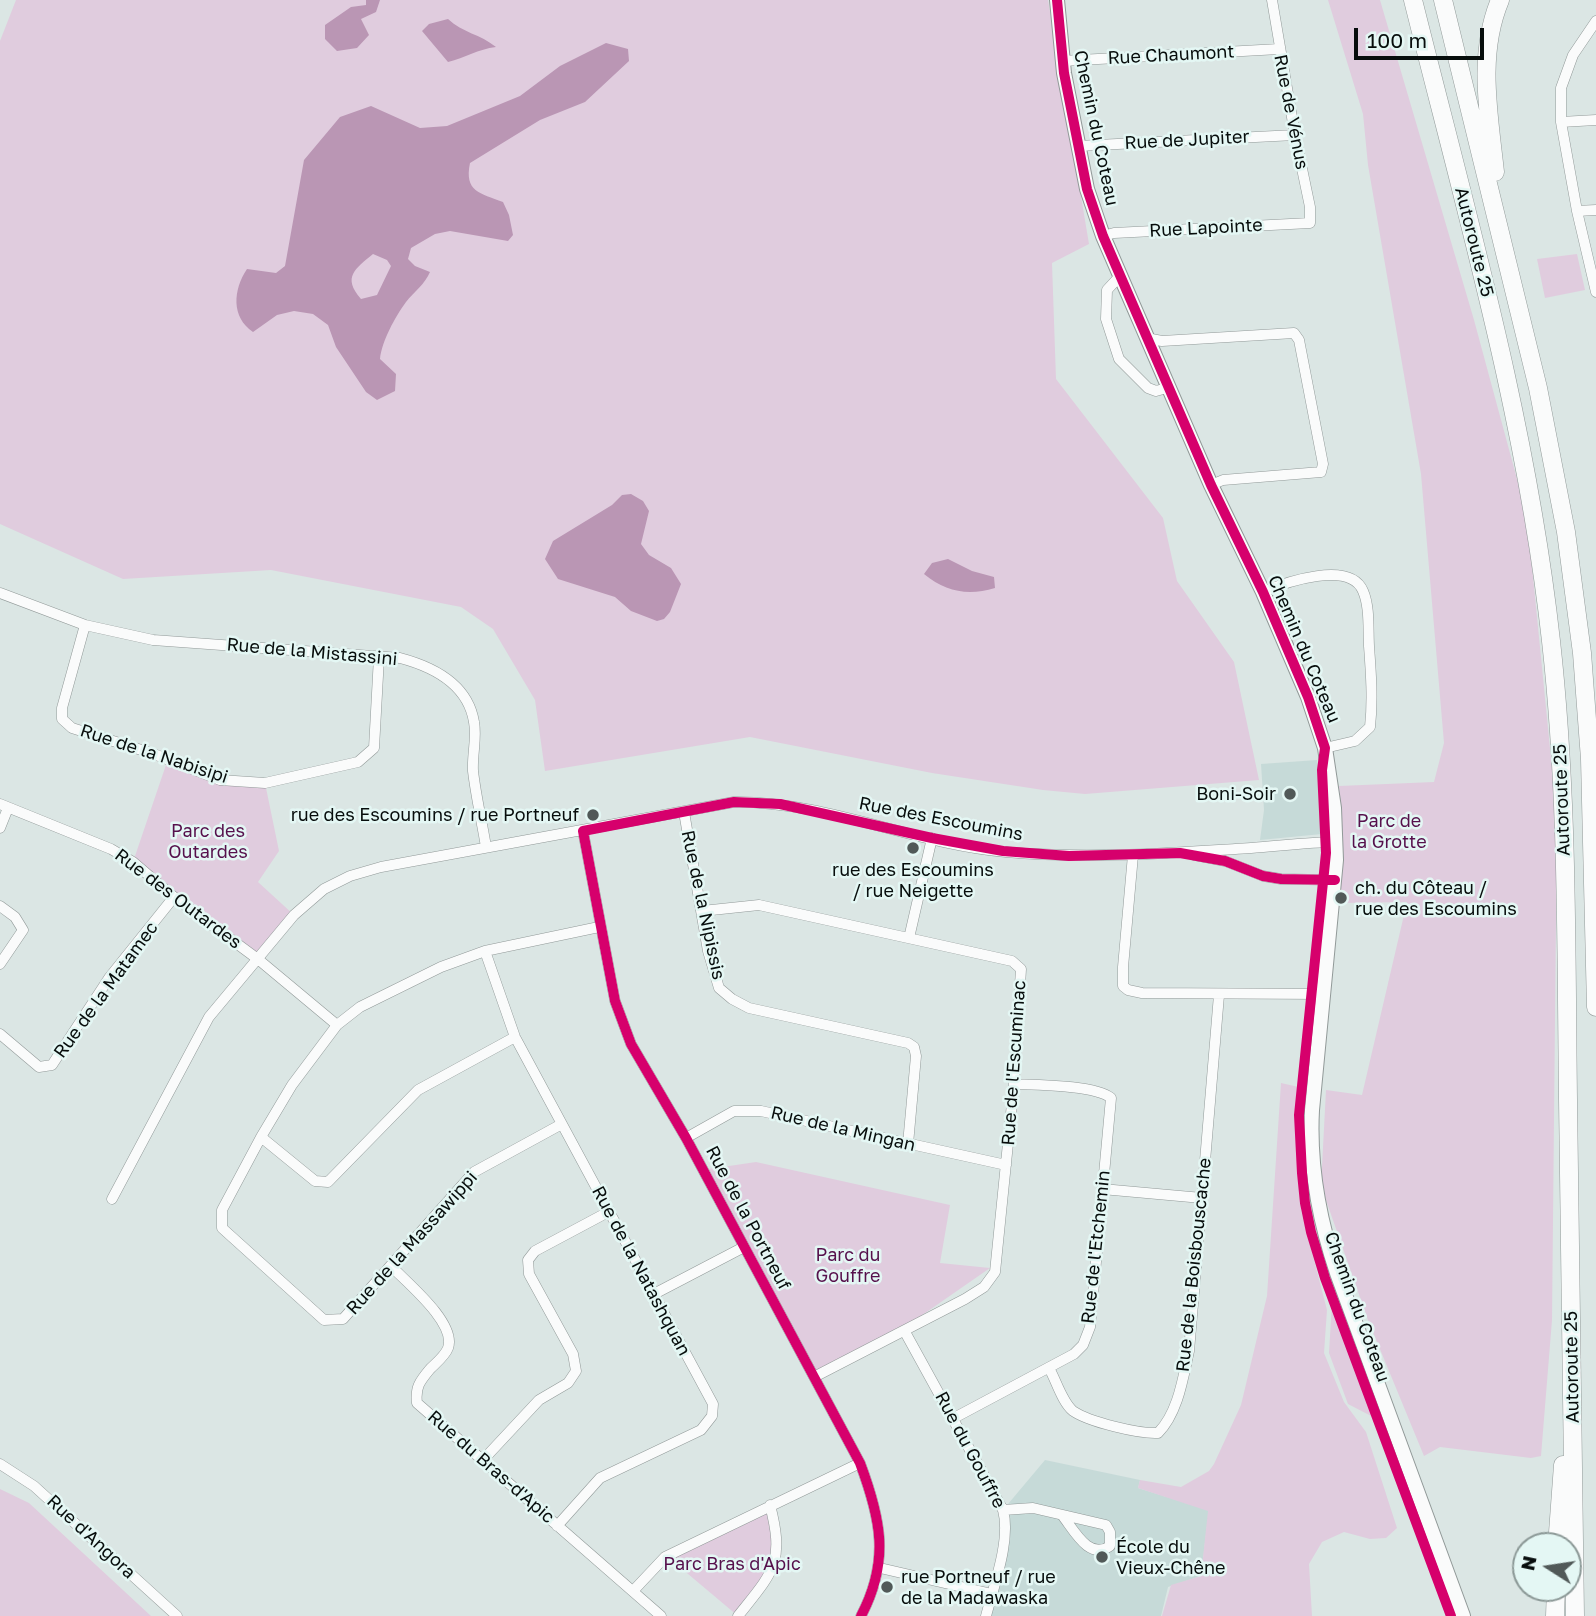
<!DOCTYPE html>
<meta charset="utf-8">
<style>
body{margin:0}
#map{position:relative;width:1596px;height:1616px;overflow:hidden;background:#dbe6e4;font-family:"Golos Text",sans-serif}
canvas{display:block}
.north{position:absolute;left:1512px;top:1532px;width:70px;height:70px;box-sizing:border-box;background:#e4f7f4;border:2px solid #8c9997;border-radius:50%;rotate:282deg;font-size:19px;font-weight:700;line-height:28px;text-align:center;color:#070d0c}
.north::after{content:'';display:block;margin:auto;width:24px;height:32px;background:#515958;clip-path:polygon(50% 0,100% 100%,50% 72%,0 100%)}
.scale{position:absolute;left:1354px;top:28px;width:130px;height:32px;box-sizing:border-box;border:4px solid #070d0c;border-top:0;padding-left:9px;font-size:21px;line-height:24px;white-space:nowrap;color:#070d0c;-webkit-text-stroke:5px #e4f7f4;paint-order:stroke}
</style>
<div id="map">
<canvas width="1596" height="1616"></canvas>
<div class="north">N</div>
<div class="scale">100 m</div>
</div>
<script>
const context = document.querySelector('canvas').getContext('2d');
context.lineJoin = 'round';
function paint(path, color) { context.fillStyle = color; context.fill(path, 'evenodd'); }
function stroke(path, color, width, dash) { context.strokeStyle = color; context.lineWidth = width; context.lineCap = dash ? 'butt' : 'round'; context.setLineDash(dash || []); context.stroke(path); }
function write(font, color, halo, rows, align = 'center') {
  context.font = font + ' "Golos Text",sans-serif'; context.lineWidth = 5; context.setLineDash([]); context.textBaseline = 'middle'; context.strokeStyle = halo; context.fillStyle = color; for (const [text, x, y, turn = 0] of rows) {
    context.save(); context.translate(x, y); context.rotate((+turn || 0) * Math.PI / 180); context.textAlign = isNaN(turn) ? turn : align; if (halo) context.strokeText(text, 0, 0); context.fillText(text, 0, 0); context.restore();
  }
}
const built = new Path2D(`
 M 1317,760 L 1322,795 L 1322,834 L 1260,840 L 1264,810 L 1261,764 Z
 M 1045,1460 L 1140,1480 L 1138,1488 L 1209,1510 L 1201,1576 L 1168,1587 L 1161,1616 L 986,1616 L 1005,1538 L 1003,1510 Z`);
const green = new Path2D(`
 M 16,0 L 1048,0 L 1089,244 L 1052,263 L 1056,379 L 1163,518 L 1177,581 L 1234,662 L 1259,780 L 1085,794 L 1043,790 L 932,773 L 750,737 L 545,771 L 535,700 L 493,629 L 461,607 L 271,570 L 123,579 L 0,524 L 0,41 Z
 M 1328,0 L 1380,0 L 1474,320 L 1527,516 L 1557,819 L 1552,1320 L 1541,1456 L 1531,1458 L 1440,1447 L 1424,1456 L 1368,1320 L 1321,1186 L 1326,1090 L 1362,1095 L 1407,902 L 1340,903 L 1343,844 L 1339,786 L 1434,782 L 1444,743 L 1421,474 L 1368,165 L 1363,114 Z
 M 1577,254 L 1585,290 L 1545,298 L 1537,259 Z
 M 168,759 L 220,780 L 265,783 L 279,851 L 258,882 L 294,915 L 259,960 L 133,862 Z
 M 1281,1083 L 1303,1088 L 1301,1210 L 1327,1310 L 1324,1353 L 1344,1402 L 1366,1432 L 1397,1528 L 1386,1538 L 1370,1539 L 1344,1532 L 1322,1542 L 1309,1564 L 1312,1616 L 1162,1616 L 1171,1585 L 1201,1576 L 1208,1511 L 1138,1488 L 1140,1480 L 1181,1487 L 1209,1471 L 1214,1464 L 1241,1405 L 1267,1296 Z
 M 756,1162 L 950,1205 L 940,1263 L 990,1268 L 905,1327 L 815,1373 L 702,1170 Z
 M 1332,1302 L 1375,1418 L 1348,1404 L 1329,1353 Z
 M 0,1489 L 29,1503 L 151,1616 L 0,1616 Z
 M 770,1505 L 773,1568 L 738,1616 L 675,1563 L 665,1557 Z`);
const water = new Path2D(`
 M 366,0 L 380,0 L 376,12 L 361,19 L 369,35 L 357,48 L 337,51 L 325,39 L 325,25 L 351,7 L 366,5 Z
 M 448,19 C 463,33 480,34 496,47 C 478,49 465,58 448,62 L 422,31 L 429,24 Z
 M 606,43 L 628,49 L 629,61 L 585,102 L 540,120 L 470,163 C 464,192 480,193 503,202 L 509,215 L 513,235 L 508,241 L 450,231 L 435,234 L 411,248 L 408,259 L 415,266 L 430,272 C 425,284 414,292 406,302 C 395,317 382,341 380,359 L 396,374 L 395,391 L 377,400 L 366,392 L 336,347 L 328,325 L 313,314 L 294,311 L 277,315 L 253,332 C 231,317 233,290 247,269 L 276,273 L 285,266 L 304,160 L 340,117 L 371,106 L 420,128 L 447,126 L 520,96 L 560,66 ZM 373,254 L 387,260 L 391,266 L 377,295 L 361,299 C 342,277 355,269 373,254 Z
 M 631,494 L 643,501 L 649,511 L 641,544 L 649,555 L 671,568 L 681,584 L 670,612 L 664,619 L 657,621 L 631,611 L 615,597 L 558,579 L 545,559 L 553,541 L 612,505 L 622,495 Z
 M 948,559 L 972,571 L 994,577 L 995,588 C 968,596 946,592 924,574 L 932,563 Z`);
const street = new Path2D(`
 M 1596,21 L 1573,55 L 1561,88 L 1561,122 L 1577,211 L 1596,292
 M 1062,61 L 1279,49
 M 1561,122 L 1596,120
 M 1078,146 L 1295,135
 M 1577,211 L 1596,210
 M 1103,236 L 1114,233 L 1310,223 L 1310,207 L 1295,135 L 1272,0
 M 1119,277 L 1107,290 L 1106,319 L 1119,359 L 1148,388 L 1156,391 L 1167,388
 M 1146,338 L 1162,341 L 1294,333 L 1299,340 L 1323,464 L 1321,472 L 1223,480 L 1211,485
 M 1263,592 C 1286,582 1350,560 1363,591 C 1370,607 1368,629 1369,646 C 1371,673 1373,700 1370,727 L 1355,741 L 1325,748
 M 0,593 L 85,625 L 153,640 L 400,658 C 434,667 468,685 474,722 C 477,738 472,755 473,771 C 476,797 482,822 486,847
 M 85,625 L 62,708 L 62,719 L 72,728 L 154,754 L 220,780 L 265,783 L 358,762 L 374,748 L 379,657
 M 0,804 L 111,849 L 133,862 L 174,897 L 259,960 L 337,1025
 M 684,812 L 708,951 L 719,988 L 732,999 L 749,1008 L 908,1043 L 914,1047 L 916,1056 L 908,1144
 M 0,828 L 8,808
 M 583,831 L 615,1001 L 631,1044 L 686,1138 L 860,1463 C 881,1519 890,1561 861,1616
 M 1133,855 L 1123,967 L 1123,986 L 1128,990 L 1142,993 L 1324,994
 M 1194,855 L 1225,861 L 1263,876 L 1281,879 L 1335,880
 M 0,906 L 15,917 L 23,930 L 0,964
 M 702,911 L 759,905 L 1012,961 L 1021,969 L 1014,1084 L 995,1272 L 984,1287 L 965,1299 L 814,1377
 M 909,938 L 932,838
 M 485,951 L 515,1037 L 713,1404 L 712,1416 L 701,1430 L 600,1478 L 557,1526
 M 0,1034 L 39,1067 L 52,1065 L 109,978 L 174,897
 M 560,1125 L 474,1172 L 343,1319 L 324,1320 L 222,1228 L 222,1210 L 261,1137 L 292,1085 L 337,1025 L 360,1007 L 441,967 L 485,951 L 599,927
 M 261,1137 L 315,1181 L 328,1182 L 418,1090 L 515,1037
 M 686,1138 L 734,1111 L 761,1111 L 1006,1165
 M 1102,1189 L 1202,1198
 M 112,1199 L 209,1017 L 294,915 L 324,889 L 350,876 L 381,867 L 734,802 C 826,801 914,844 1006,852 C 1088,859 1169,853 1251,848 C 1280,846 1308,842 1337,842
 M 391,1266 C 406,1282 457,1323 448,1348 C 445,1356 436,1363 430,1369 C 420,1381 415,1387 417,1403 L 661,1616
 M 654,1294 L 744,1247
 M 905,1332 L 1003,1510 C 1011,1540 994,1585 986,1616
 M 1049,1368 C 1056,1380 1062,1402 1073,1411 C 1089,1422 1139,1434 1158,1433 C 1178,1413 1183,1378 1189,1351 L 1219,995
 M 954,1418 L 1074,1354 L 1083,1345 L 1090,1327 L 1111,1098 C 1095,1085 1036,1085 1014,1084
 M 483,1460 L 539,1400 L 568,1383 L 576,1371 L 573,1354 L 529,1274 L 528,1260 L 535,1251 L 610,1211
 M 0,1464 L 34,1486 L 177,1616
 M 1003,1510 L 1033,1508 L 1106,1525 L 1110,1532 L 1110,1546 C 1089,1561 1074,1530 1062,1515
 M 880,1568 L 992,1594
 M 633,1591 L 665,1557 L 860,1463
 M 738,1616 C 773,1572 785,1563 770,1505`);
const secondary = new Path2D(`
 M 1057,0 L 1064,73 L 1087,189 L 1103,236 L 1211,485 L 1263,592 L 1308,697 L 1325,748 L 1334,808 L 1336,860 L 1312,1110 C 1309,1166 1319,1220 1337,1273 L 1463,1616`);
const highway = new Path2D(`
 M 1413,0 C 1466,212 1527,423 1551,641 C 1568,793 1566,947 1568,1099 C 1569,1272 1573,1444 1575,1616
 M 1443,0 L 1538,388 L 1566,532 L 1582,653 L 1590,759 L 1596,1007
 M 1495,172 C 1489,115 1477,55 1500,0
 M 1557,1546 L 1563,1465
 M 1555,1616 L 1556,1588`);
const cycleway = new Path2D(`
 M 1057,0 L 1064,73 L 1087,189 L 1103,236 L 1211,485 L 1263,592 L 1308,697 L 1325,748 L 1322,770 L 1326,853 L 1299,1115 L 1302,1173 L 1305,1203 L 1311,1232 L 1325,1278 L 1451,1616
 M 861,1616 C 890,1561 881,1519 860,1463 L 686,1138 L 631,1044 L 615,1001 L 583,831 L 734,802 L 780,804 L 932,838 L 1003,851 L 1069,856 L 1180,853 L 1225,861 L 1263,876 L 1281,879 L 1335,880`);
const markers = [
 [1290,794,7,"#515958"],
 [593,815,7,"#515958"],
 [913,848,7,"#515958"],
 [1341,898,7,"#515958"],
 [1102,1557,7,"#515958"],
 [887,1587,7,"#515958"]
];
const streetNames = [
 ["Rue Chaumont",1171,55,-3],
 ["Rue de Vénus",1291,112,79],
 ["Chemin du Coteau",1096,128,78],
 ["Rue de Jupiter",1187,140,-3],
 ["Rue Lapointe",1206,228,-3],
 ["Autoroute 25",1474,242,76],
 ["Chemin du Coteau",1304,649,67],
 ["Rue de la Mistassini",312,652,5],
 ["Rue de la Nabisipi",154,754,18],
 ["Autoroute 25",1562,800,-92],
 ["Rue des Escoumins",941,819,11],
 ["Rue des Outardes",178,899,37],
 ["Rue de la Nipissis",703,905,78],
 ["Rue de la Matamec",106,990,-54],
 ["Rue de l'Escuminac",1014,1063,-86],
 ["Rue de la Mingan",843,1129,13],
 ["Rue de la Portneuf",748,1218,62],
 ["Rue de la Massawippi",412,1243,-48],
 ["Rue de l'Etchemin",1096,1247,-84],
 ["Rue de la Boisbouscache",1194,1265,-84],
 ["Rue de la Natashquan",641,1271,62],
 ["Chemin du Coteau",1357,1307,70],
 ["Autoroute 25",1572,1367,-91],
 ["Rue du Gouffre",970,1450,62],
 ["Rue du Bras-d'Apic",491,1467,41],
 ["Rue d'Angora",91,1537,43]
];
const poiNames = [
 ["Boni-Soir",1276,794,"right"],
 ["rue des Escoumins / rue Portneuf",579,815,"right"],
 ["rue des Escoumins",913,870,"center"],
 ["/ rue Neigette",913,891,"center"],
 ["ch. du Côteau /",1355,888],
 ["rue des Escoumins",1355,909],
 ["École du",1116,1547],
 ["Vieux-Chêne",1116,1568],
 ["rue Portneuf / rue",901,1577],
 ["de la Madawaska",901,1598]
];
const parkNames = [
 ["Parc de",1389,821],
 ["la Grotte",1389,842],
 ["Parc des",208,831],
 ["Outardes",208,852],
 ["Parc du",848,1255],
 ["Gouffre",848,1276],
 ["Parc Bras d'Apic",732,1564]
];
paint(built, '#c6dad8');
paint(green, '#e0ccde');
paint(water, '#ba96b4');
stroke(street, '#919998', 11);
stroke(secondary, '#919998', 16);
stroke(highway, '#919998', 19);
stroke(street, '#fafbfb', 10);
stroke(secondary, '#fafbfb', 14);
stroke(highway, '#fafbfb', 18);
stroke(cycleway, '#d6006c', 10);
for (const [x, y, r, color] of markers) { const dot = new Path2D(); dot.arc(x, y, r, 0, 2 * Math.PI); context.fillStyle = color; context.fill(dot); stroke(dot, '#e4f7f4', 2.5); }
write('18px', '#070d0c', '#e4f7f4', streetNames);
write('18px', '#070d0c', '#e4f7f4', poiNames, 'left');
write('18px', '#56104c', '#e4f7f4', parkNames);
</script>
